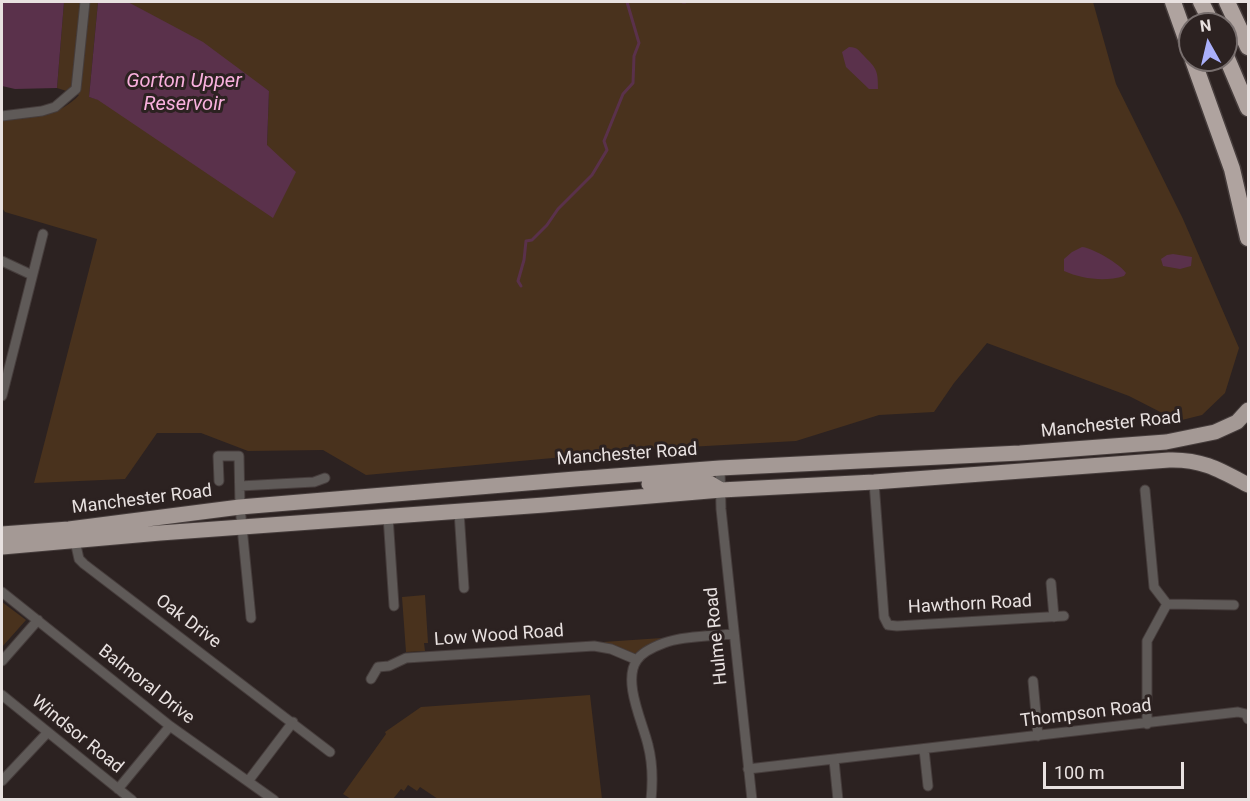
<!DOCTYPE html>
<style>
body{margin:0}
#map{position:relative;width:1250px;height:801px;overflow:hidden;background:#2c2221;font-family:Roboto,sans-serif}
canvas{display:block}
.frame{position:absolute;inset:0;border:3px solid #e8e1e0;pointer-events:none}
.north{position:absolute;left:1178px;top:12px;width:60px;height:60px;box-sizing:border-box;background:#2c2221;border:2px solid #776e6d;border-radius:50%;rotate:352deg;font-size:16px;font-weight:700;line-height:24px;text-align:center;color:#e8e1e0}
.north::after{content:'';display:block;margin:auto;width:21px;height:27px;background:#aab0fb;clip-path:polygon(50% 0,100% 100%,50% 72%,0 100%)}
.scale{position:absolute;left:1043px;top:762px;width:141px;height:27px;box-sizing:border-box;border:3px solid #e8e1e0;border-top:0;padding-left:8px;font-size:18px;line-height:21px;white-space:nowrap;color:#e8e1e0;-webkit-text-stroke:4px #2c2221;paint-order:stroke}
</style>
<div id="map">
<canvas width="1250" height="801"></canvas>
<div class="frame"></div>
<div class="north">N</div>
<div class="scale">100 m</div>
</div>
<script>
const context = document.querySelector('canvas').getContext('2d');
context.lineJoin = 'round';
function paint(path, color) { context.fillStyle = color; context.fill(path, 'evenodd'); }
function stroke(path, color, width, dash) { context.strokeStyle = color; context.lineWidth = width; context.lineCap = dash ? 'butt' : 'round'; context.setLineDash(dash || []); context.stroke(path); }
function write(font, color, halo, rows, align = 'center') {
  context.font = font + ' Roboto,sans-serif'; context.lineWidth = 6; context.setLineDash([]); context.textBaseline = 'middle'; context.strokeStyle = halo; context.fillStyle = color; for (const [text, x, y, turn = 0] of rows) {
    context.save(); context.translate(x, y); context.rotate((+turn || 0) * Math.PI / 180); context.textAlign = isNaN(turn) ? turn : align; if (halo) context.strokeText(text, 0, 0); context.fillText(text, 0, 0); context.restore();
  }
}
const green = new Path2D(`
 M 64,2 L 98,2 L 89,97 L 267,145 L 269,91 L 128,2 L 123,2 L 1093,2 L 1116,84 L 1183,219 L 1239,348 L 1225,393 L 1202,415 L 1178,421 L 1129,396 L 987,343 L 954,383 L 934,412 L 879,415 L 796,441 L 652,449 L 366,475 L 323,450 L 248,451 L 201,433 L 157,433 L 125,479 L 34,483 L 97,239 L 5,212 L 2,208 L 2,119 C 30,118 59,117 79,95 L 57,88 Z
 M 425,595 L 428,643 L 424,643 L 425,651 L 406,652 L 402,597 Z
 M 2,602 L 26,620 L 2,647 Z
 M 662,638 L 638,655 L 603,642 Z
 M 590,695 L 602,799 L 438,799 L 420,787 L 417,791 L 408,785 L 404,791 L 401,789 L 393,799 L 351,799 L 343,794 L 386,734 L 385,732 L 421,707 Z`);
const water = new Path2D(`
 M 2,2 L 64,2 L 57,88 L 15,89 L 2,86 Z
 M 98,2 L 128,2 L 203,42 L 269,91 L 267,145 L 296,172 L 273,218 L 98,100 L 89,97 Z
 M 849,47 C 858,47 859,51 865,57 C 877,69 878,71 878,89 L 869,89 L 846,67 L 842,52 Z
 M 1082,247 C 1093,248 1120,264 1126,273 L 1124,276 C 1105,282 1082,279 1064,271 L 1064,259 L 1072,252 Z
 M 1173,254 L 1192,257 L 1191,266 L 1180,269 L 1163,266 L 1161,259 L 1167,255 Z`);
const stream = new Path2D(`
 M 683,2 L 685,2
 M 521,286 L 518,281 L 524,260 L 526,241 L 532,240 L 547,225 L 558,209 L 592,175 L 607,150 L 604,141 L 623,94 L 633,83 L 634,56 L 639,43 L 627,2`);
const minor = new Path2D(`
 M 2,116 L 42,111 L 55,107 L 76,89 L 85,2
 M 2,261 L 32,275
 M 2,396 L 43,234
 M 720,468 L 721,509 L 752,800
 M 219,481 L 218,456 L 239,456 L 240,507 L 251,618
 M 874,482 L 884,617 L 888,625 L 897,626 L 1064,616
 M 240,486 L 314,482 L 325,478
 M 1145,490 L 1154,587 L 1167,604 L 1234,605
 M 459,511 L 464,588
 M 388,516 L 394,606
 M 75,541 L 79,559 L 84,564 L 330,752
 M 1051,583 L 1054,617
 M 2,592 L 170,726 L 274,800
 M 2,661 L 38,620
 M 371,679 L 378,667 L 389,666 L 406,658 L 594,646 L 611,649 L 637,660
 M 1033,681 L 1038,736
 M 2,695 L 132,800
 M 1147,724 L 1147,641 L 1167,604
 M 924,749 L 928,786
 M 834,760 L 838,800
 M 748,769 L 1238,712 L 1246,714 L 1248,719
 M 249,780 L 293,722
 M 2,781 L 48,732
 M 118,789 L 170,726
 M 651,800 C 653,780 653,764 648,745 C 643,723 622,681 637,660 C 642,652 656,646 664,643 C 682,636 714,636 733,634`);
const trunk = new Path2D(`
 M 649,484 L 706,481 L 721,490
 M 2,534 L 69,529 L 240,507 L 575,479 L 720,468 L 1020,453 L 1166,442 L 1215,432 L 1237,422 L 1248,410
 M 2,547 L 160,533 L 544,505 L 721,490 L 874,482 L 1169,460 C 1202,459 1220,470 1248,485`);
const motorway = new Path2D(`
 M 1173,2 L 1190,50
 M 1201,2 L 1212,24
 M 1227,2 L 1248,47
 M 1226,56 L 1248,108
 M 1193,60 L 1232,169 L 1248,238`);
const streetNames = [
 ["Manchester Road",1111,425,-6],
 ["Manchester Road",627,455,-4],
 ["Manchester Road",142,500,-7],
 ["Hawthorn Road",970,605,-3],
 ["Oak Drive",188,622,37],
 ["Low Wood Road",499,636,-4],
 ["Hulme Road",717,636,-96],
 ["Balmoral Drive",146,685,38],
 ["Thompson Road",1086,714,-7],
 ["Windsor Road",77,735,39]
];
const waterNames = [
 ["Gorton Upper",184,82],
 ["Reservoir",184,105]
];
paint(green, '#49321d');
paint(water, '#5a314b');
stroke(stream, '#5a314b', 3);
stroke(minor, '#463d3c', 11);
stroke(trunk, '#463d3c', 17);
stroke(motorway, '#463d3c', 19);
stroke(minor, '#5f5a58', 9);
stroke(trunk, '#a49995', 15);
stroke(motorway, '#afa39f', 16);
write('18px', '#e8e1e0', '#2c2221', streetNames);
write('italic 20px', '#f9b1de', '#2c2221', waterNames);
</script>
